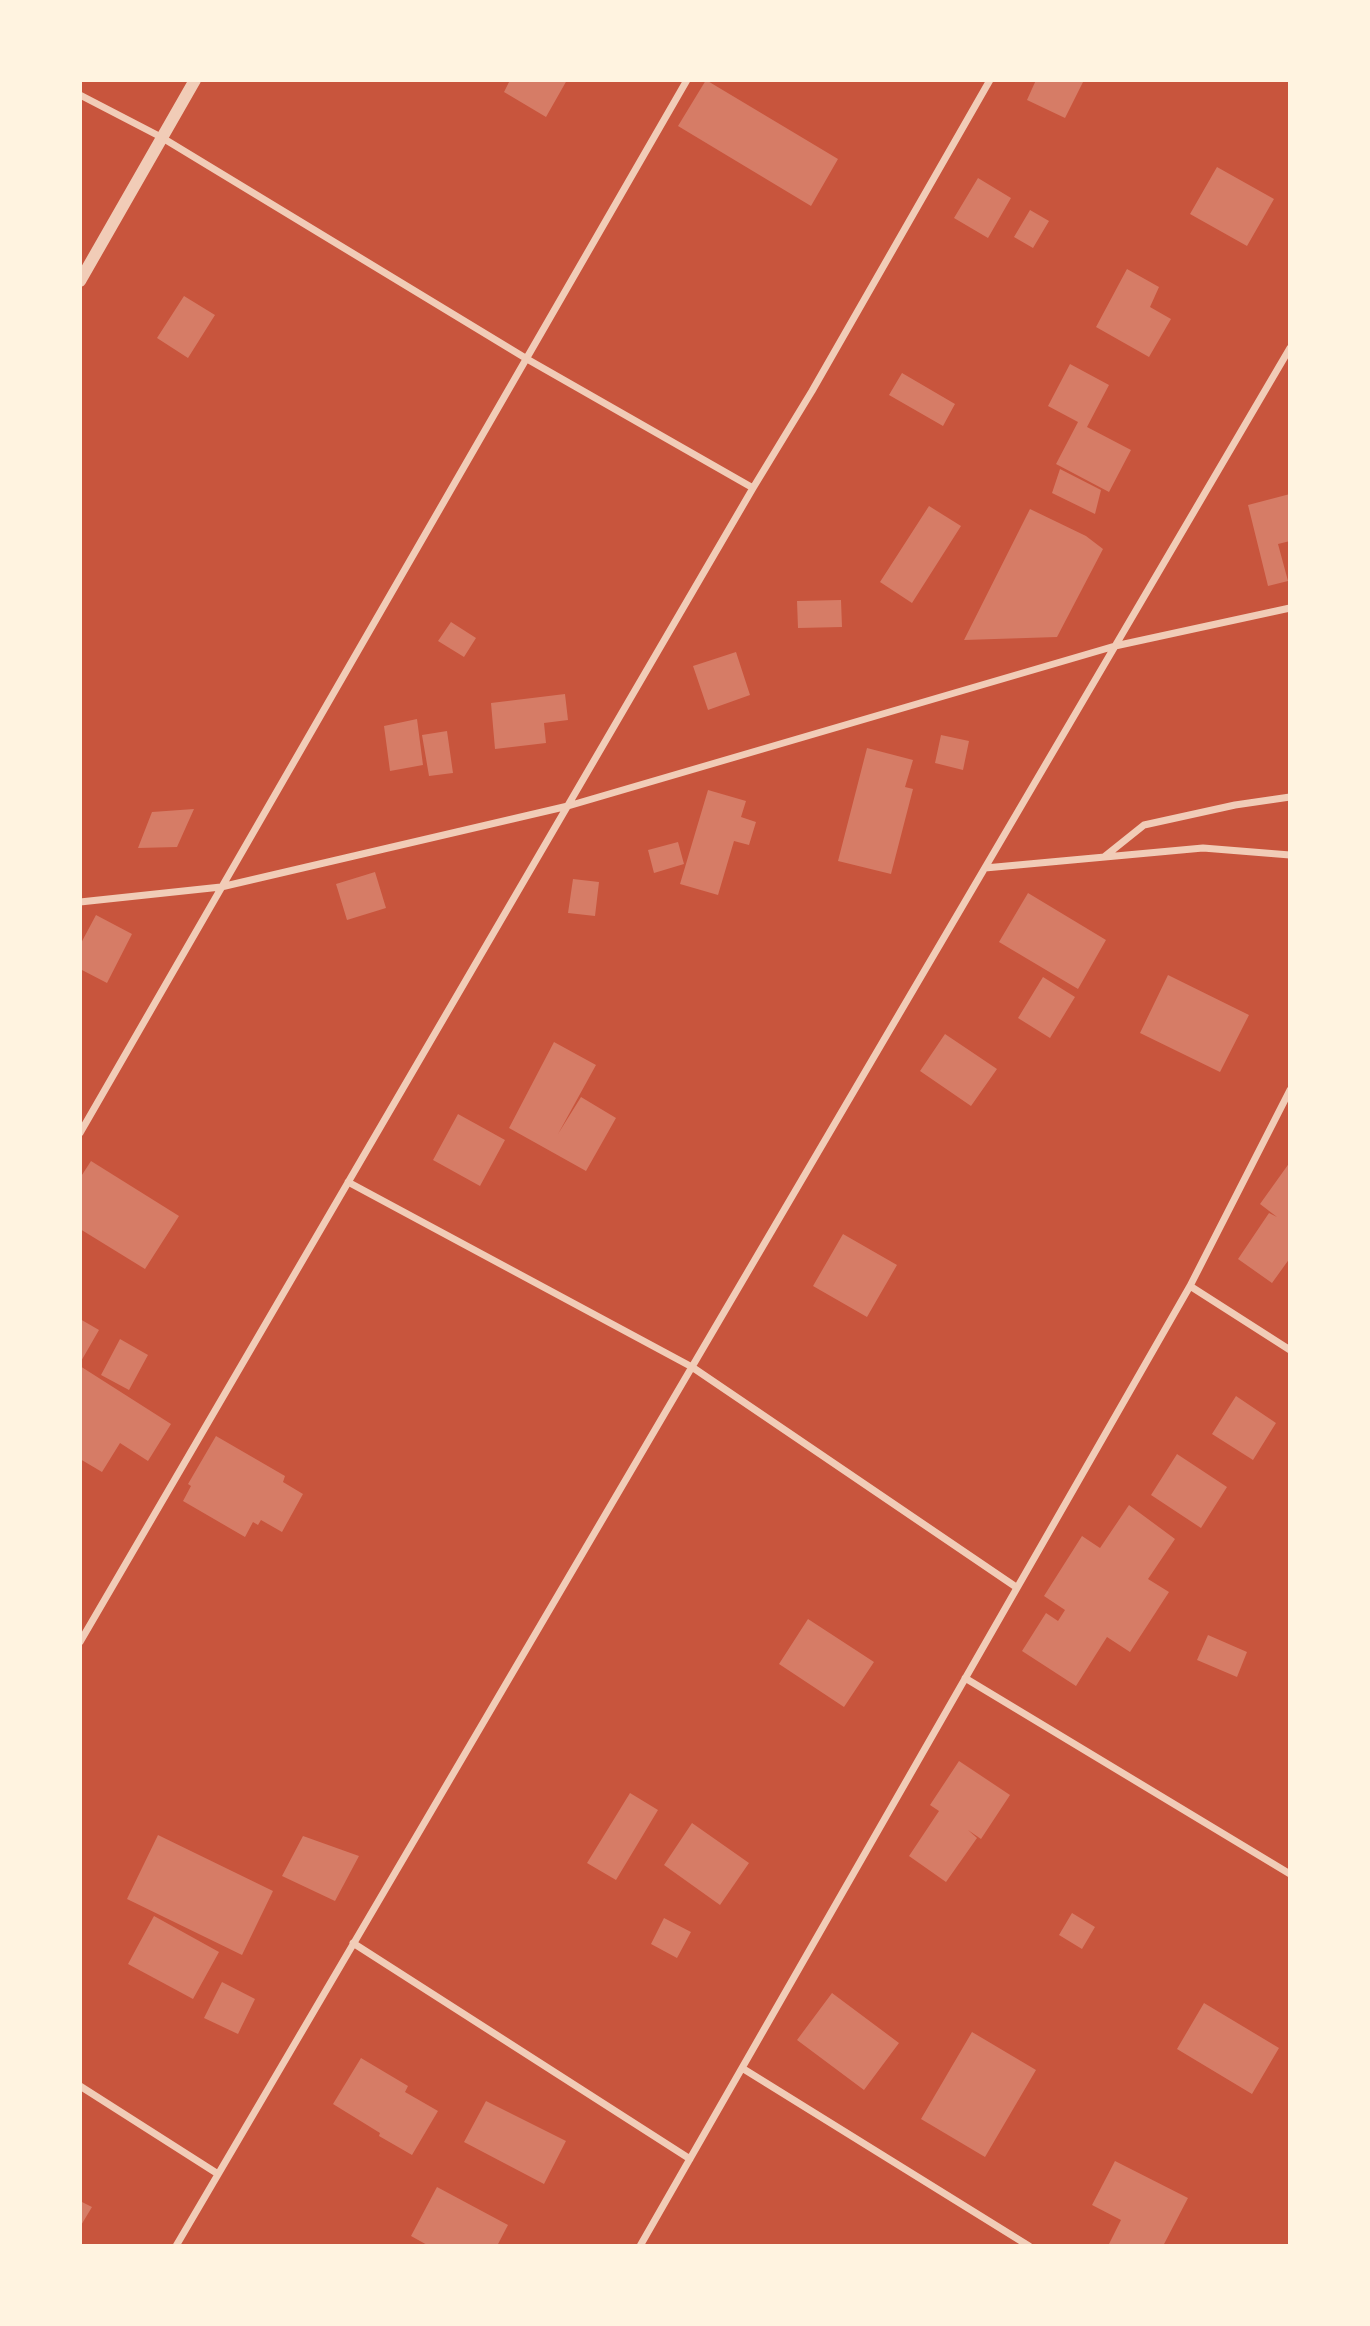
<!DOCTYPE html>
<style>
body{margin:0}
#map{position:relative;width:1370px;height:2326px;overflow:hidden;background:#c8553d;font-family:Commissioner,sans-serif}
canvas{display:block}
.frame{position:absolute;inset:0;border:82px solid #fff3e0;pointer-events:none}
</style>
<div id="map">
<canvas width="1370" height="2326"></canvas>
<div class="frame"></div>
</div>
<script>
const context = document.querySelector('canvas').getContext('2d');
context.lineJoin = 'round';
function paint(path, color) { context.fillStyle = color; context.fill(path, 'evenodd'); }
function stroke(path, color, width, dash) { context.strokeStyle = color; context.lineWidth = width; context.lineCap = dash ? 'butt' : 'round'; context.setLineDash(dash || []); context.stroke(path); }
const building = new Path2D(`
 M 510,80 L 567,80 L 546,117 L 504,92 Z
 M 706,80 L 838,159 L 811,206 L 678,126 Z
 M 1036,80 L 1083,82 L 1065,118 L 1027,100 Z
 M 1217,167 L 1274,199 L 1247,246 L 1190,214 Z
 M 978,178 L 1011,198 L 988,238 L 954,218 Z
 M 1030,210 L 1049,221 L 1033,248 L 1014,237 Z
 M 1127,269 L 1159,287 L 1150,307 L 1171,319 L 1149,357 L 1096,327 Z
 M 184,296 L 215,315 L 188,358 L 157,338 Z
 M 1070,364 L 1109,385 L 1087,427 L 1131,450 L 1109,492 L 1056,464 L 1078,422 L 1048,406 Z
 M 902,373 L 955,404 L 943,426 L 889,395 Z
 M 1060,469 L 1101,490 L 1095,514 L 1052,493 Z
 M 1290,494 L 1290,541 L 1278,544 L 1288,581 L 1268,586 L 1248,505 Z
 M 929,506 L 961,526 L 912,603 L 880,582 Z
 M 1030,509 L 1086,536 L 1103,549 L 1057,637 L 964,640 Z
 M 841,600 L 842,627 L 798,628 L 797,601 Z
 M 451,622 L 476,638 L 464,657 L 438,641 Z
 M 736,652 L 750,695 L 708,710 L 693,666 Z
 M 565,694 L 568,720 L 544,723 L 546,743 L 495,749 L 491,703 Z
 M 417,719 L 423,765 L 390,771 L 384,726 Z
 M 447,731 L 453,773 L 429,776 L 422,735 Z
 M 941,735 L 969,741 L 963,770 L 935,763 Z
 M 867,748 L 913,760 L 905,787 L 913,789 L 891,874 L 838,861 Z
 M 708,790 L 746,801 L 741,817 L 756,822 L 749,845 L 734,841 L 718,895 L 680,884 Z
 M 194,809 L 177,847 L 138,848 L 152,812 Z
 M 678,842 L 684,864 L 654,873 L 648,850 Z
 M 375,872 L 386,908 L 347,920 L 336,884 Z
 M 573,879 L 599,882 L 595,916 L 568,913 Z
 M 1028,893 L 1106,940 L 1078,989 L 999,942 Z
 M 96,915 L 132,934 L 107,983 L 80,969 L 80,945 Z
 M 1168,975 L 1249,1015 L 1220,1072 L 1140,1033 Z
 M 1043,977 L 1075,997 L 1050,1038 L 1018,1018 Z
 M 945,1034 L 997,1069 L 971,1106 L 920,1071 Z
 M 554,1042 L 596,1065 L 558,1134 L 581,1097 L 616,1118 L 586,1171 L 509,1128 Z
 M 458,1114 L 505,1140 L 480,1186 L 433,1160 Z
 M 91,1161 L 179,1216 L 145,1269 L 80,1229 L 80,1178 Z
 M 1290,1162 L 1290,1258 L 1272,1283 L 1238,1259 L 1269,1213 L 1277,1217 L 1260,1204 Z
 M 843,1234 L 897,1265 L 867,1317 L 813,1286 Z
 M 80,1319 L 99,1330 L 80,1363 Z
 M 120,1339 L 148,1355 L 129,1390 L 101,1375 Z
 M 80,1366 L 171,1424 L 148,1461 L 120,1443 L 102,1472 L 80,1459 Z
 M 1236,1396 L 1276,1423 L 1253,1460 L 1212,1434 Z
 M 216,1436 L 285,1476 L 283,1482 L 303,1494 L 282,1532 L 261,1520 L 258,1525 L 253,1522 L 245,1537 L 183,1501 L 191,1486 L 188,1484 Z
 M 1177,1454 L 1227,1487 L 1201,1528 L 1151,1495 Z
 M 1129,1505 L 1175,1539 L 1148,1579 L 1169,1592 L 1130,1652 L 1107,1637 L 1076,1686 L 1022,1651 L 1046,1613 L 1058,1621 L 1065,1610 L 1044,1596 L 1082,1536 L 1100,1548 Z
 M 808,1619 L 874,1662 L 844,1707 L 779,1664 Z
 M 1208,1635 L 1247,1652 L 1237,1677 L 1197,1660 Z
 M 959,1761 L 1010,1795 L 981,1839 L 968,1830 L 977,1838 L 946,1882 L 909,1856 L 939,1811 L 930,1805 Z
 M 630,1793 L 658,1810 L 616,1880 L 587,1863 Z
 M 692,1823 L 749,1863 L 720,1905 L 664,1865 Z
 M 158,1835 L 273,1891 L 242,1955 L 127,1899 Z
 M 303,1836 L 359,1856 L 335,1901 L 282,1876 Z
 M 1072,1913 L 1095,1927 L 1082,1949 L 1059,1935 Z
 M 154,1916 L 219,1952 L 193,1999 L 128,1964 Z
 M 664,1918 L 691,1932 L 677,1958 L 651,1944 Z
 M 222,1982 L 255,1999 L 238,2034 L 204,2018 Z
 M 832,1993 L 899,2043 L 864,2090 L 797,2040 Z
 M 1204,2003 L 1279,2048 L 1252,2094 L 1177,2049 Z
 M 972,2032 L 1036,2070 L 985,2157 L 921,2119 Z
 M 361,2058 L 408,2086 L 405,2092 L 438,2111 L 412,2155 L 379,2136 L 380,2133 L 333,2104 Z
 M 486,2101 L 566,2141 L 544,2184 L 464,2142 Z
 M 1115,2161 L 1188,2198 L 1163,2246 L 1108,2246 L 1121,2220 L 1092,2205 Z
 M 437,2187 L 508,2225 L 497,2246 L 429,2246 L 411,2236 Z
 M 80,2201 L 92,2207 L 80,2227 Z`);
const minor = new Path2D(`
 M 80,95 L 161,137 L 527,359 L 753,488
 M 1104,857 L 1144,825 L 1235,805 L 1290,797
 M 985,868 L 1203,848 L 1290,855
 M 80,902 L 221,887 L 568,806 L 1115,646 L 1290,608
 M 80,1133 L 687,80
 M 348,1182 L 692,1367 L 1016,1587
 M 1190,1286 L 1290,1350
 M 80,1642 L 753,488 L 812,391 L 990,80
 M 965,1678 L 1290,1874
 M 353,1943 L 690,2159
 M 742,2068 L 1029,2246
 M 80,2086 L 218,2174
 M 176,2246 L 1290,348
 M 640,2246 L 1190,1286 L 1290,1090`);
const tertiary = new Path2D(`
 M 80,281 L 195,80`);
paint(building, '#d67c66');
stroke(minor, '#f1ccb7', 7);
stroke(tertiary, '#f1ccb7', 12);
</script>
